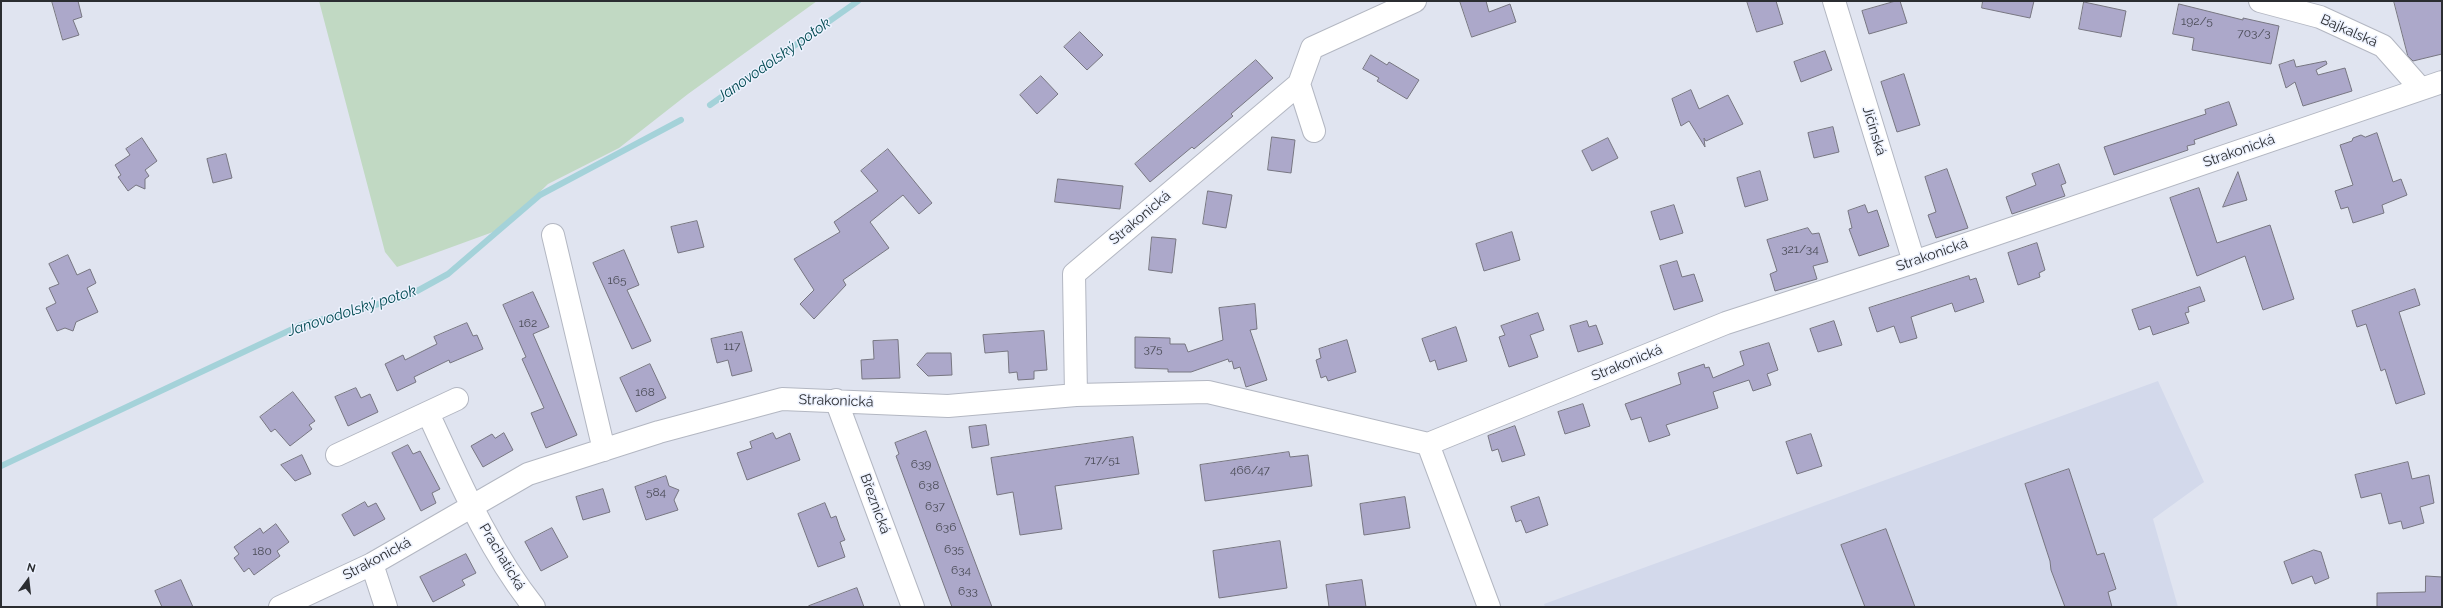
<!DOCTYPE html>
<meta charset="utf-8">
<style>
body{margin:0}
#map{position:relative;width:2443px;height:608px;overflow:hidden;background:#e0e4f0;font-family:Raleway,sans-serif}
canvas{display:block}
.frame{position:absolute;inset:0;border:2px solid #2b2d31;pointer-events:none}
.north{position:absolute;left:8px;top:560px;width:40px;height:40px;-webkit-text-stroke:3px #edf2fe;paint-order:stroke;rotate:15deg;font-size:11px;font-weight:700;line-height:16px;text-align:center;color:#2b2d31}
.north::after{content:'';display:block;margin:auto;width:14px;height:18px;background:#2b2d31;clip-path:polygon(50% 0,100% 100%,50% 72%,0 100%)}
</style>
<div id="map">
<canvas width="2443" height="608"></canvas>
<div class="frame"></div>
<div class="north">N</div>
</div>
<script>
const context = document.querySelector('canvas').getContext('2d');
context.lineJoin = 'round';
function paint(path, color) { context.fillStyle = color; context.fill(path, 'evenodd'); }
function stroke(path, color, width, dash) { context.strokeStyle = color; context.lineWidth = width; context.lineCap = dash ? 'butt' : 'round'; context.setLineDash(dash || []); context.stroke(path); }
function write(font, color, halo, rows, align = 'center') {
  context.font = font + ' Raleway,sans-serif'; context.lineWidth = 3; context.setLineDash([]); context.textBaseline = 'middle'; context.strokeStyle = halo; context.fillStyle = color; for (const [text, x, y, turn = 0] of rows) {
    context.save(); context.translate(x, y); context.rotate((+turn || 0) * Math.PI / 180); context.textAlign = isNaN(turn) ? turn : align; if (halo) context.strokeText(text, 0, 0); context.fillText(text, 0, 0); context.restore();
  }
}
const built = new Path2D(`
 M 2158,381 L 2204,482 L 2153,519 L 2178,607 L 1545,607 L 1544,604 Z`);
const green = new Path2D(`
 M 319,1 L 817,1 L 688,94 L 619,148 L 548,184 L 514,217 L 493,232 L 397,267 L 385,252 Z`);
const stream = new Path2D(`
 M 710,105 L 858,1
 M 1,466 L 301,325 L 408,296 L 448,274 L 540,195 L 681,120`);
const building = new Path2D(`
 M 52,1 L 78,1 L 82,17 L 73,20 L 79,35 L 63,40 Z
 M 1460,1 L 1486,1 L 1489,12 L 1510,4 L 1516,22 L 1472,37 Z
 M 1747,1 L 1776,1 L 1783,24 L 1757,32 Z
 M 1896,1 L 1900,1 L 1907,23 L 1869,34 L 1862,11 Z
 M 1983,1 L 2034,1 L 2030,18 L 1982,8 Z
 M 2394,1 L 2442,1 L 2442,54 L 2413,61 L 2408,56 Z
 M 2084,2 L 2126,11 L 2121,37 L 2079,29 Z
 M 2179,4 L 2243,20 L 2243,18 L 2279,26 L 2271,64 L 2192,50 L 2194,38 L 2173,34 Z
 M 1080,32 L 1103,55 L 1087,70 L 1064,47 Z
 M 1825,51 L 1832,70 L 1801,82 L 1794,62 Z
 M 1371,55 L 1387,65 L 1389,62 L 1419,80 L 1407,99 L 1377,81 L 1379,78 L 1363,69 Z
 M 1256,60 L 1273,78 L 1231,114 L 1233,116 L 1194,149 L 1192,147 L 1150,182 L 1135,164 Z
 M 2294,60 L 2296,67 L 2326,61 L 2327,64 L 2316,70 L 2318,75 L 2345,68 L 2352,91 L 2303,106 L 2295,82 L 2286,88 L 2279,65 Z
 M 1904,74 L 1920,125 L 1897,132 L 1881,82 Z
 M 1041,76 L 1058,94 L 1037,114 L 1020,95 Z
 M 1691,90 L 1699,109 L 1728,95 L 1743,124 L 1706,141 L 1704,138 L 1705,147 L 1689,121 L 1681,126 L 1672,99 Z
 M 2229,102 L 2237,125 L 2194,140 L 2195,144 L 2187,146 L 2188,150 L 2114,175 L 2104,147 L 2206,114 L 2205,110 Z
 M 1833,127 L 1839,152 L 1814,158 L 1808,133 Z
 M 2377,133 L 2393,182 L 2401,179 L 2407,195 L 2382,205 L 2384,213 L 2353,223 L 2348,207 L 2341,209 L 2335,191 L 2353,185 L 2340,145 L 2352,141 L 2353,138 L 2361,135 L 2365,137 Z
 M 1272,137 L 1295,140 L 1291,173 L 1268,170 Z
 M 142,138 L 157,161 L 145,170 L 149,176 L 145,179 L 145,189 L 136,185 L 128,191 L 118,177 L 121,175 L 115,165 L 130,155 L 126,149 Z
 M 1608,138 L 1618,158 L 1592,171 L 1582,151 Z
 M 888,149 L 932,203 L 919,214 L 903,195 L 870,222 L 889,248 L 843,280 L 846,285 L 814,319 L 800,304 L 814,290 L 794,259 L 840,232 L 834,222 L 878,191 L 861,171 Z
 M 226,154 L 232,178 L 213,183 L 207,159 Z
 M 2059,164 L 2066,183 L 2061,185 L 2065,196 L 2012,214 L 2006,197 L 2036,185 L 2032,174 Z
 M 1947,169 L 1968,228 L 1936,238 L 1928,215 L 1936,212 L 1925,177 Z
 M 1760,171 L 1768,200 L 1745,207 L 1737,178 Z
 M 2238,172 L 2247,200 L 2223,207 Z
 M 1058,179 L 1123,186 L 1120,209 L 1055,202 Z
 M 2199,188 L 2217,243 L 2270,225 L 2294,299 L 2263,310 L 2245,256 L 2197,276 L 2170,198 Z
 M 1208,191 L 1232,195 L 1226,228 L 1203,224 Z
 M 1674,205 L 1683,233 L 1660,240 L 1651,212 Z
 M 1865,205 L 1868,213 L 1877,210 L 1889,246 L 1859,256 L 1849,229 L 1852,228 L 1848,211 Z
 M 697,221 L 704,247 L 678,253 L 671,227 Z
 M 1808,228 L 1812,234 L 1819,233 L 1828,262 L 1813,266 L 1817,279 L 1775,291 L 1770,274 L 1777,271 L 1767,240 Z
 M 1512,232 L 1520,260 L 1484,271 L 1476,244 Z
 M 1152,237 L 1176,239 L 1172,273 L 1149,270 Z
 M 2037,243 L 2045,270 L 2039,273 L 2040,277 L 2018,285 L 2008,253 Z
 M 624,250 L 639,285 L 627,290 L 651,341 L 632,349 L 593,263 Z
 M 68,255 L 77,275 L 90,269 L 96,283 L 87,288 L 98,312 L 76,322 L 73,331 L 65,328 L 57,331 L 46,308 L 56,303 L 49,288 L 59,284 L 49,264 Z
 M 1677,261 L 1682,277 L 1694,274 L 1703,301 L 1674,310 L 1660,266 Z
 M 1969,276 L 1970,280 L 1976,278 L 1984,302 L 1955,312 L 1952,303 L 1911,317 L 1917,338 L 1900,343 L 1894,326 L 1877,332 L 1869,308 Z
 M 2200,287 L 2205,301 L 2188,307 L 2189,312 L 2185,313 L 2189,323 L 2153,335 L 2150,326 L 2139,330 L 2132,310 Z
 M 2415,289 L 2420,305 L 2399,312 L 2425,394 L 2396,404 L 2385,369 L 2381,371 L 2366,324 L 2357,327 L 2352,311 Z
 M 533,292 L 549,327 L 533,334 L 577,435 L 546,448 L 531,413 L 544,408 L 522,359 L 526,357 L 503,305 Z
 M 1255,304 L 1257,329 L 1250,330 L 1267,380 L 1246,387 L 1240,367 L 1234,369 L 1232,361 L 1229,362 L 1228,359 L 1191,372 L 1168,372 L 1168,369 L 1135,368 L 1135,337 L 1170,338 L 1170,344 L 1185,344 L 1188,352 L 1223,340 L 1219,308 Z
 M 1538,313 L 1544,330 L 1530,335 L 1538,357 L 1509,367 L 1499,337 L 1505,335 L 1501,326 Z
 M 1587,321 L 1589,327 L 1596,325 L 1603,344 L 1578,352 L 1570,326 Z
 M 1834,321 L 1842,345 L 1818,352 L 1810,329 Z
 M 467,323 L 473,336 L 477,335 L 483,349 L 450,363 L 449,360 L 414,377 L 416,382 L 397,391 L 385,364 L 403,355 L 405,360 L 437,344 L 434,337 Z
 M 1456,327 L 1467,361 L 1438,370 L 1435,360 L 1430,362 L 1422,339 Z
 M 1044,331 L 1047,370 L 1034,371 L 1034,379 L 1018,380 L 1017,372 L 1009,373 L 1008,351 L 985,353 L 983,335 Z
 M 742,332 L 752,371 L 732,376 L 728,360 L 717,363 L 711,339 Z
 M 898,340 L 900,378 L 862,379 L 861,360 L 874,359 L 873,341 Z
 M 1347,340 L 1356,372 L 1328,381 L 1326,376 L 1321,378 L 1316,360 L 1321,358 L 1319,349 Z
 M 1769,343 L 1778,370 L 1767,374 L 1771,385 L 1753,391 L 1749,380 L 1713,392 L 1718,408 L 1666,425 L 1670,435 L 1649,442 L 1641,417 L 1631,420 L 1625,404 L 1681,384 L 1678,373 L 1704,364 L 1705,368 L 1709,367 L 1713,378 L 1744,365 L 1740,352 Z
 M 927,353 L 951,353 L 952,375 L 928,376 L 917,365 Z
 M 650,364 L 666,398 L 636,412 L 620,378 Z
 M 356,388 L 361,398 L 370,394 L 378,412 L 348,426 L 335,397 Z
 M 293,392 L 315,421 L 309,425 L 312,429 L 290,446 L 275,429 L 271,432 L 260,417 Z
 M 1583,404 L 1590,426 L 1565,434 L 1558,412 Z
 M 986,425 L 989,445 L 972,448 L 969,427 Z
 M 1515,426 L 1525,455 L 1502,462 L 1498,449 L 1492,451 L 1488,436 Z
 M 926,431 L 934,453 L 992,607 L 952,607 L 896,456 L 899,454 L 895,443 Z
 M 504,433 L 513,450 L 483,467 L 471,446 L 492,434 L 495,438 Z
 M 773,433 L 776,439 L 790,433 L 800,460 L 747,480 L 737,453 L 752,448 L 750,442 Z
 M 1811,434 L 1822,466 L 1797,474 L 1786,442 Z
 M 1133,437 L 1139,474 L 1055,486 L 1062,529 L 1020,535 L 1013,492 L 997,495 L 991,458 Z
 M 408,445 L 413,454 L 420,451 L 440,489 L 432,493 L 436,503 L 421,511 L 392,453 Z
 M 1289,452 L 1290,457 L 1308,455 L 1312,486 L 1205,501 L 1200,465 Z
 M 302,455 L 311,474 L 295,481 L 281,465 Z
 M 2408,462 L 2412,479 L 2429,475 L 2434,503 L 2420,507 L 2424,523 L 2403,529 L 2401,521 L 2389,524 L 2381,493 L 2361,498 L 2355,475 Z
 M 2069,469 L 2097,555 L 2104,553 L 2116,589 L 2108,592 L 2112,607 L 2065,607 L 2051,570 L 2050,561 L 2025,484 Z
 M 666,476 L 669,486 L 679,490 L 674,500 L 678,510 L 646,520 L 635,487 Z
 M 603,489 L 610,512 L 583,520 L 576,497 Z
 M 1405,497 L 1410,528 L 1364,535 L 1360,504 Z
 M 1539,497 L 1548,525 L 1526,533 L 1521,520 L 1516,522 L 1511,507 Z
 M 365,502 L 368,507 L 376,503 L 385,519 L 354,536 L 342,515 Z
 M 825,503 L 831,518 L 836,516 L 840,528 L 845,540 L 840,542 L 845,557 L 818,567 L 798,514 Z
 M 276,524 L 289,542 L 277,551 L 280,556 L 254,575 L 249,568 L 244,572 L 234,558 L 239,554 L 234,547 L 260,528 L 263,533 Z
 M 552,528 L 568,557 L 541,571 L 525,542 Z
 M 1886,529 L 1915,607 L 1865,607 L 1841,545 Z
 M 1280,541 L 1287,588 L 1219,598 L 1213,551 Z
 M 2314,550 L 2321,552 L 2329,578 L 2315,584 L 2312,576 L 2292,584 L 2284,562 Z
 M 466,554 L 476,573 L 462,580 L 465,585 L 433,602 L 420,577 Z
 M 2426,576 L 2442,577 L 2442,607 L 2377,607 L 2377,593 L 2425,592 Z
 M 181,580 L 193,607 L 162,607 L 155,591 Z
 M 1362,580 L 1366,607 L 1329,607 L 1326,585 Z
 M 857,588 L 864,607 L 810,607 L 809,606 Z`);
const minor = new Path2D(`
 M 1834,1 L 1914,262
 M 2260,1 L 2320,17 L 2383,46 L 2421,89
 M 1299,84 L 1314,131
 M 553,235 L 604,450
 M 1076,395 L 1074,274 L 1299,84 L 1312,48 L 1415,1
 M 836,400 L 913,607
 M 428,413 C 459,480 488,549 534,607
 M 1428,444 L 1489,607
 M 337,455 L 457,399
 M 372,564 L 386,607
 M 280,607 L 372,564 L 528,474 L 659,432 L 782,399 L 948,406 L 1076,395 L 1208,392 L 1428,444 L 1726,323 L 1914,262 L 2442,82`);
const numberNames = [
 ["192/5",2197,21],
 ["703/3",2254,33],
 ["321/34",1800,249],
 ["165",617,280],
 ["162",528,323],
 ["117",732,346],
 ["375",1153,349],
 ["168",645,392],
 ["717/51",1102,460],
 ["639",921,464],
 ["466/47",1250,470],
 ["638",929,485],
 ["584",656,492],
 ["637",935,506],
 ["636",946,527],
 ["635",954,549],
 ["180",262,551],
 ["634",961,570],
 ["633",968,591]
];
const streetNames = [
 ["Bajkalská",2349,31,24],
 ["Jičínská",1874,131,73],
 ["Strakonická",2239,151,-19],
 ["Strakonická",1140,218,-40],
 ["Strakonická",1932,255,-19],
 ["Strakonická",1627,363,-22],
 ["Strakonická",836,401,2],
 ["Březnická",875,504,70],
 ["Prachatická",502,557,59],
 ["Strakonická",377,559,-28]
];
const waterNames = [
 ["Janovodolský potok",774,60,-35],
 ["Janovodolský potok",352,311,-18]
];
paint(built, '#d3d9eb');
paint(green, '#c1d9c3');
stroke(stream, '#a4d2d9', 6);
paint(building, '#aca8ca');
stroke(building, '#777681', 1);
stroke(minor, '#b3b7c2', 24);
stroke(minor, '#fff', 22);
write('12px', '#4b4c57', null, numberNames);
write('14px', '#2b2d31', '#edf2fe', streetNames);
write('italic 15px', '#024a52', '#edf2fe', waterNames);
</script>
